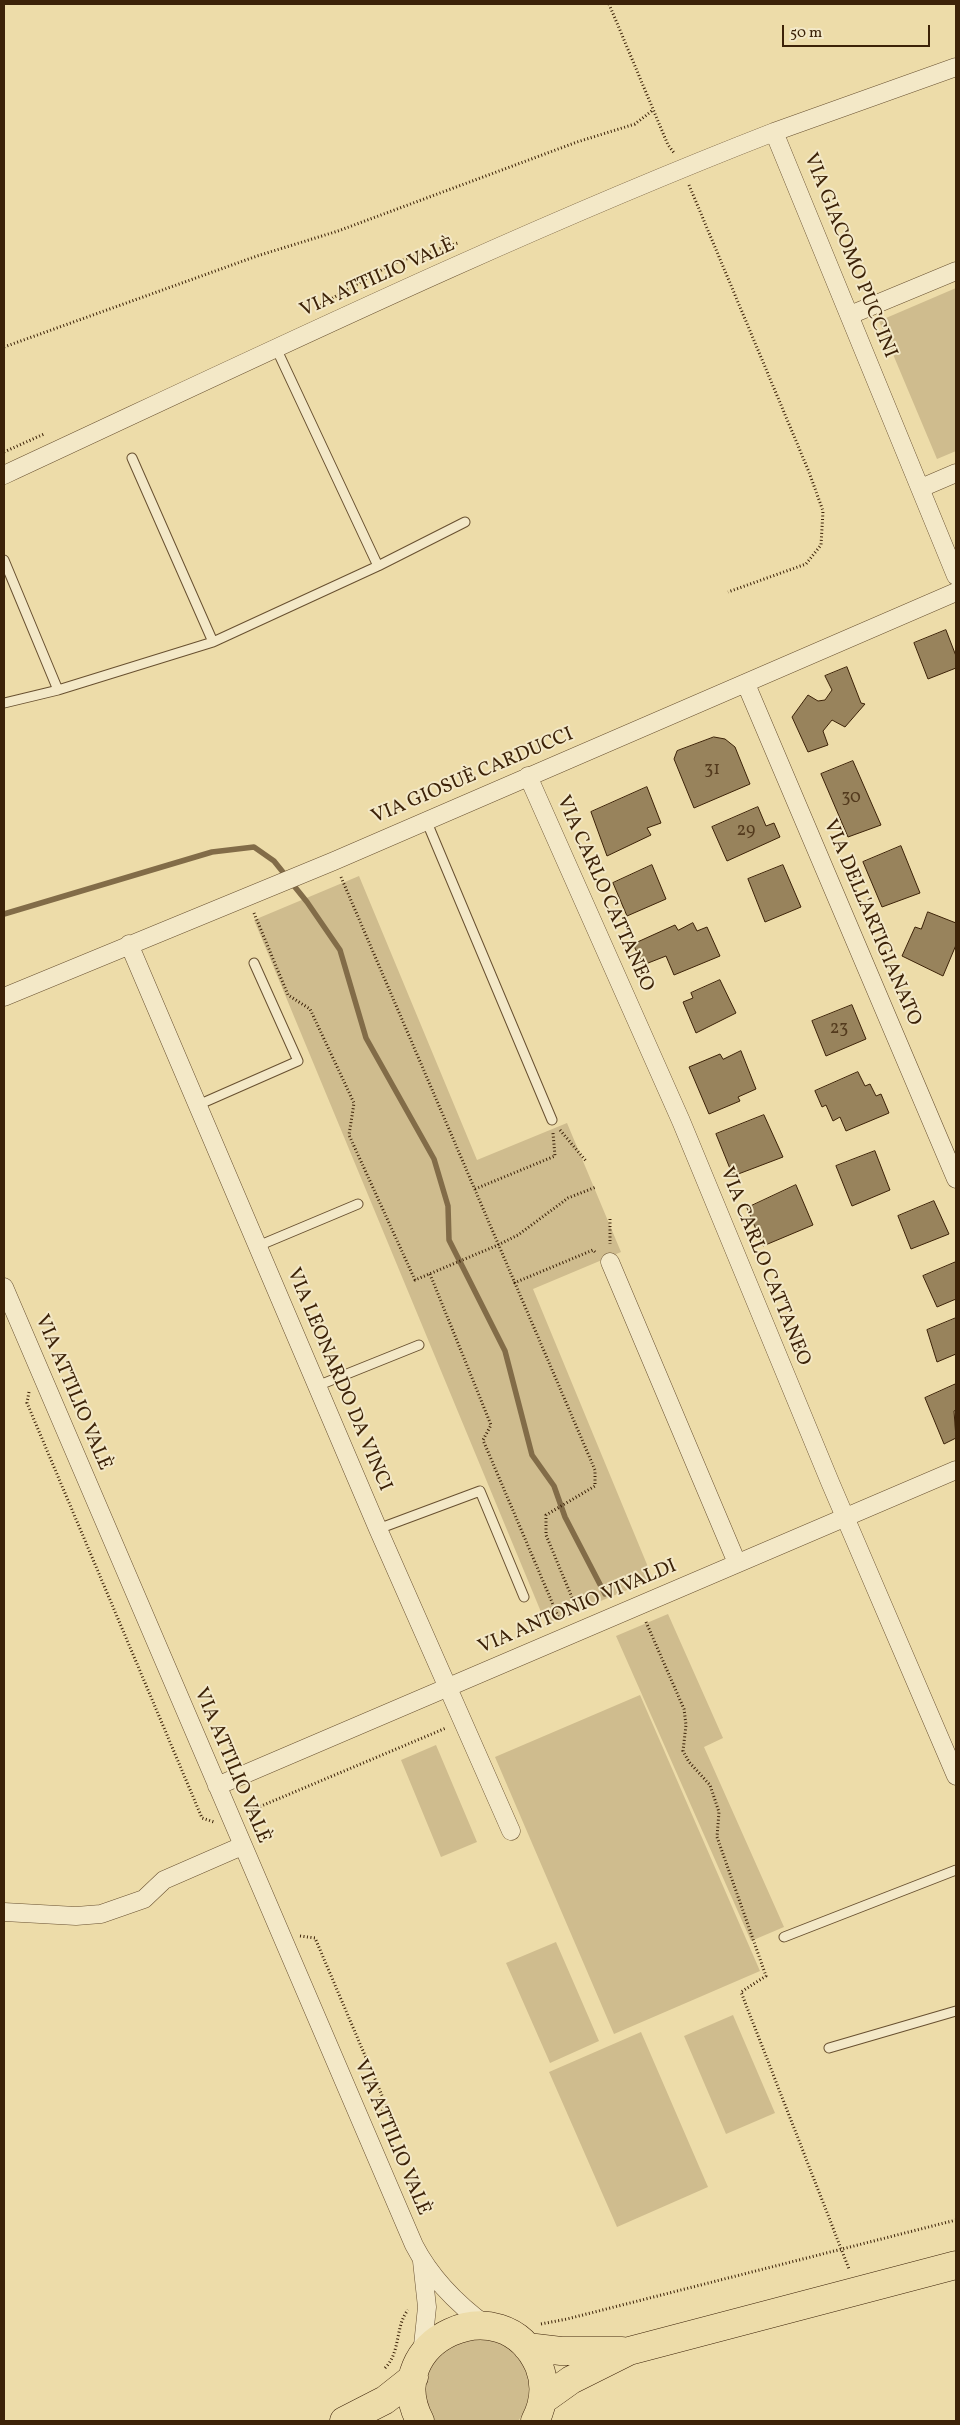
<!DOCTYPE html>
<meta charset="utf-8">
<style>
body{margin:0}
#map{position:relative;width:960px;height:2425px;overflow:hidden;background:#eddca9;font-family:Vollkorn,serif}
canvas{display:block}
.frame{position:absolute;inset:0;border:5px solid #3c2208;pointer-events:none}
.scale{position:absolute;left:782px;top:25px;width:148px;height:22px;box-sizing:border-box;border:2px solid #3c2208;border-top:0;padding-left:6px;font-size:15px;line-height:18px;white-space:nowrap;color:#3c2208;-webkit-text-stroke:4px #f3e8c7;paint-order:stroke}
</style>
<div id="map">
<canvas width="960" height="2425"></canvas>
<div class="frame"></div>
<div class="scale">50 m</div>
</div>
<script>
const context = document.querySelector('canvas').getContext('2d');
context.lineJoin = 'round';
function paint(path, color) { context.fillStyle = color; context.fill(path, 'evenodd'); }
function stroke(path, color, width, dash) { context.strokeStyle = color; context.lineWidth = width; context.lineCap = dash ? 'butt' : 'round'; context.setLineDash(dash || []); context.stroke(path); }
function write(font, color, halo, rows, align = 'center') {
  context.font = font + ' Vollkorn,serif'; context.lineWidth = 4; context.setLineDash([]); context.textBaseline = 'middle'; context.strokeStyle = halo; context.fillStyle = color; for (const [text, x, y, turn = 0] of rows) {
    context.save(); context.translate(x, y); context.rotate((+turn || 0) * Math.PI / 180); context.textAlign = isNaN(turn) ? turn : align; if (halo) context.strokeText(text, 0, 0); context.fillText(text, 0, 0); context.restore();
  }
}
const green = new Path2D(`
 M 956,288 L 956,451 L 937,459 L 879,321 Z
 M 359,876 L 477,1160 L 567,1123 L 621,1252 L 533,1289 L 653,1579 L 546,1624 L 254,920 Z
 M 668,1614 L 723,1738 L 704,1747 L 784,1927 L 751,1941 L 616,1636 Z
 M 640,1695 L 760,1971 L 614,2034 L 495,1757 Z
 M 436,1745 L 477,1842 L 441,1857 L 401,1760 Z
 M 556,1942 L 599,2041 L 550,2063 L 506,1963 Z
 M 733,2015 L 775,2113 L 726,2134 L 684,2036 Z
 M 641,2032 L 708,2187 L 617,2227 L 549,2072 Z
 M 489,2338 C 499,2342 509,2346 516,2355 C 532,2372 533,2403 518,2421 L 435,2421 L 425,2400 L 424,2382 L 430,2364 L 456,2340 Z`);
const stream = new Path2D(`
 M 4,914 L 212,852 L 254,847 L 274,861 L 307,902 L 340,950 L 366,1038 L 434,1159 L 448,1206 L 449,1240 L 505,1351 L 532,1455 L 554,1486 L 565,1517 L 605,1594`);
const building = new Path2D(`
 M 946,630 L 956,656 L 956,668 L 928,679 L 914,643 Z
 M 847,667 L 861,703 L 865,704 L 845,727 L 832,720 L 823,731 L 828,745 L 808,752 L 792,717 L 808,695 L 818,701 L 825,700 L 832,690 L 825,676 Z
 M 714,737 L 725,739 L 735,747 L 750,784 L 694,808 L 674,759 L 677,751 Z
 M 853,761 L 881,825 L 848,837 L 821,774 Z
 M 647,787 L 661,823 L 647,828 L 651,835 L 607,856 L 591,812 Z
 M 758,807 L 766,826 L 774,823 L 780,837 L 727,861 L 712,827 Z
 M 901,846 L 920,893 L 882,907 L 863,862 Z
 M 652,865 L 666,899 L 627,916 L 613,883 Z
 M 783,865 L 801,907 L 765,922 L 748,879 Z
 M 928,912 L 956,923 L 956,945 L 943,976 L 902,956 L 915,927 L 921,929 Z
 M 693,923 L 697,931 L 707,927 L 720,956 L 674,975 L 666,956 L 643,965 L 633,944 L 675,925 L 678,930 Z
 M 720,980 L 736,1013 L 696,1033 L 683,1002 L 693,998 L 691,993 Z
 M 852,1005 L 866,1039 L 826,1056 L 812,1021 Z
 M 741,1051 L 756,1089 L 738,1097 L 740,1101 L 709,1114 L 689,1067 L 720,1054 L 723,1059 Z
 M 858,1072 L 865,1086 L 870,1084 L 876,1096 L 881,1094 L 889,1113 L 846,1131 L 840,1117 L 833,1121 L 826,1105 L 822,1107 L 815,1091 Z
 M 764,1115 L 783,1157 L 733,1176 L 716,1134 Z
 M 875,1151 L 890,1190 L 852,1206 L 836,1166 Z
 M 796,1185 L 813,1225 L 763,1246 L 747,1208 Z
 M 934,1201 L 949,1234 L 911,1249 L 898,1216 Z
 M 956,1262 L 956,1299 L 937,1307 L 923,1276 Z
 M 956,1318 L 956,1354 L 937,1362 L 927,1330 Z
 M 956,1384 L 956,1410 L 954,1411 L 956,1438 L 944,1444 L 925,1398 Z`);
const path = new Path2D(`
 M 609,4 L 668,145 L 675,154
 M 689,185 L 809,472 L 823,511 L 821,545 L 806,564 L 728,592
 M 317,307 L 394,263 L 458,243
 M 4,347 L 257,256 L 338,231 L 577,142 L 635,124 L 653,110
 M 4,452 L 44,434
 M 341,877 L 595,1470 L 595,1486 L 546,1515 L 546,1535 L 578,1612
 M 254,913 L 288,995 L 310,1009 L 354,1103 L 349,1135 L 415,1280 L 498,1245 L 518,1235 L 568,1198 L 596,1187
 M 560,1130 L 586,1161
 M 475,1189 L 555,1156 L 553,1133
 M 610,1219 L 610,1244
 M 430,1274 L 491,1425 L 483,1440 L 560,1621
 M 514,1283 L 593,1250 L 595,1252
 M 29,1392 L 27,1403 L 202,1818 L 214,1822
 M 646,1622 L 684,1709 L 686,1725 L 683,1751 L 689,1762 L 710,1785 L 719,1812 L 717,1837 L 766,1976 L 741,1992 L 849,2269
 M 247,1812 L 446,1728
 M 300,1936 L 315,1938 L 386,2105 L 378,2117
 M 541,2324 L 567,2319 L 956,2220
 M 385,2368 C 401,2352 395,2326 408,2310`);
const service = new Path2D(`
 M 276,348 L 378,566
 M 132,458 L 213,642
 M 4,560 L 58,690
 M 4,703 L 58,690 L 213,642 L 378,566 L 465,522
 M 426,820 L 552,1120
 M 198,1105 L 298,1061 L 254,963
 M 258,1246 L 358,1204
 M 317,1386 L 419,1345
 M 378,1529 L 480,1491 L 524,1597
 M 784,1937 L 956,1870
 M 829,2048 L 956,2011`);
const minor = new Path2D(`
 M 956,67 L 774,132 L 956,576
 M 850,315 L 956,271
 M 4,475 C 258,357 512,234 774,132
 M 921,488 L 956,473
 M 746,684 L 956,1179
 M 528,776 L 681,1121 L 830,1482 L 956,1776
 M 129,944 L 378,1529 L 511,1831
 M 4,997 L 334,861 L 956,592
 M 610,1262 L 737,1563
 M 4,1287 L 414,2245 C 431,2278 457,2304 487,2326
 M 217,1786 L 956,1470
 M 4,1912 L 76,1916 L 101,1914 L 144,1899 L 164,1880 L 242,1846
 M 422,2261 L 427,2307 L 422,2355`);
const primary = new Path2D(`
 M 527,2347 L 561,2351 L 622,2351
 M 543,2400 L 571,2380 L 629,2351 L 956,2265
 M 344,2421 L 385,2400 L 414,2377
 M 420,2421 C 378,2341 503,2283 539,2366 C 546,2384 544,2404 535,2421`);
const numberNames = [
 ["31",712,771],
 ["30",851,799],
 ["29",746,832],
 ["23",839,1030]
];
const streetNames = [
 ["VIA GIACOMO PUCCINI",849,256,68],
 ["VIA ATTILIO VALÈ",378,279,-24],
 ["VIA GIOSUÈ CARDUCCI",473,777,-23],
 ["VIA CARLO CATTANEO",604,894,66],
 ["VIA DELL'ARTIGIANATO",871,923,67],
 ["VIA CARLO CATTANEO",764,1267,68],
 ["VIA LEONARDO DA VINCI",338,1380,67],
 ["VIA ATTILIO VALÈ",72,1393,67],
 ["VIA ANTONIO VIVALDI",578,1608,-23],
 ["VIA ATTILIO VALÈ",231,1766,67],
 ["VIA ATTILIO VALÈ",391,2138,67]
];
paint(green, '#cfbc8e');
stroke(stream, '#826c48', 5.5);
paint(building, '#98835c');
stroke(building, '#3c2208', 1);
stroke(service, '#685030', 11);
stroke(minor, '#685030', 19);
stroke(primary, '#3c2208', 29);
stroke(path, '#3c2208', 3, [1, 2.5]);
stroke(service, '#f3e8c7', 9);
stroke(minor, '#f3e8c7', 18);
stroke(primary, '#eddca9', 28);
write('18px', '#533a1d', null, numberNames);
write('20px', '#3c2208', '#f3e8c7', streetNames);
</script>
